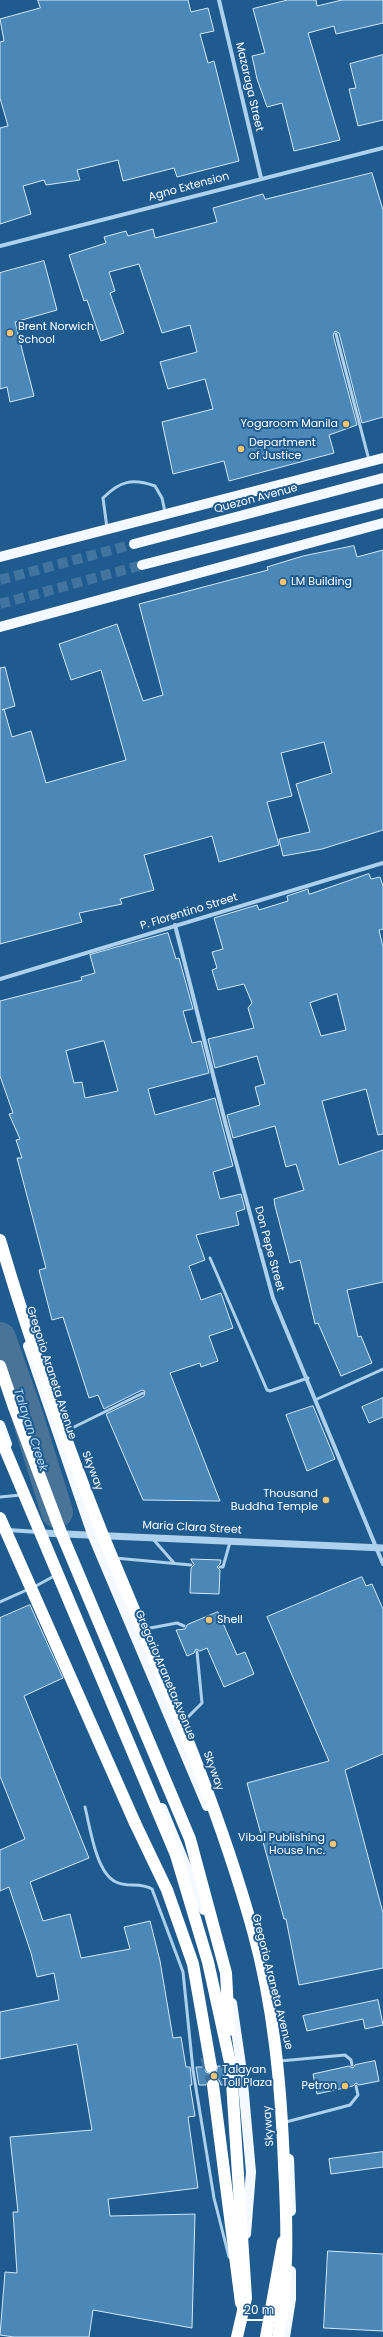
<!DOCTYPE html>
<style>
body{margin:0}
#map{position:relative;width:383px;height:2337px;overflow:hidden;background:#1f5b8e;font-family:Poppins,sans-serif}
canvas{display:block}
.scale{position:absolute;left:237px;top:2303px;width:54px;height:18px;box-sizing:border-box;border:2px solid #fff;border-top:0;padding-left:5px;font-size:12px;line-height:14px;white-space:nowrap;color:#fff;-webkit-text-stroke:3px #1f5b8e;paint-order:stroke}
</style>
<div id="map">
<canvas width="383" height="2337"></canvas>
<div class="scale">20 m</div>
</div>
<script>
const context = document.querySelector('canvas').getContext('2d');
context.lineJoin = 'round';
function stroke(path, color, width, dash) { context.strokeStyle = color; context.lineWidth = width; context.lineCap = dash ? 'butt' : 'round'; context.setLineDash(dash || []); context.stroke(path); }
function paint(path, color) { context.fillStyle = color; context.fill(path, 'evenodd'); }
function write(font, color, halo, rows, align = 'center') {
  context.font = font + ' Poppins,sans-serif'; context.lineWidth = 4; context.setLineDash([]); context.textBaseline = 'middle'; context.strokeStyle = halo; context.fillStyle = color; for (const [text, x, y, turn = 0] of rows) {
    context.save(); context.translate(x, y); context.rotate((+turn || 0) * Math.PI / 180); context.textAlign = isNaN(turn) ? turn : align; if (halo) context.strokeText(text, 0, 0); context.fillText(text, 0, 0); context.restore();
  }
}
const river = new Path2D(`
 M 0,1338 L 26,1412 L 57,1512`);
const building = new Path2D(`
 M 38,0 L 188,0 L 191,12 L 208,8 L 214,31 L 200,34 L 208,63 L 214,61 L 239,161 L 177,177 L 174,168 L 123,181 L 118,160 L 77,170 L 80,180 L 46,185 L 44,180 L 23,186 L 31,214 L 0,224 L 0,128 L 8,126 L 0,98 L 0,42 L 4,41 L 0,19 L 40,8 Z
 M 288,0 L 316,0 L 317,6 L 342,0 L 383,0 L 383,23 L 336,34 L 334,26 L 308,33 L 340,140 L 294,151 L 282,103 L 267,107 L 257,79 L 252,56 L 265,53 L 253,9 Z
 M 383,55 L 383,120 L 358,126 L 349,89 L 356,88 L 350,64 Z
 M 372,173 L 383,210 L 383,417 L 362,423 L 339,333 L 335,331 L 333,335 L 357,425 L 329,435 L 334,453 L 229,481 L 224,461 L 173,474 L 162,422 L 213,409 L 205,379 L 168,389 L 160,362 L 197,352 L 190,325 L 162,333 L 139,264 L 109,272 L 115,291 L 110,293 L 124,333 L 101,341 L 87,300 L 84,301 L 69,255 L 106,243 L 104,237 L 126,231 L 128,236 L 153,229 L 155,238 L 217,222 L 213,208 L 263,194 L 265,199 Z
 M 44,261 L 57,310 L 15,322 L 34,396 L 10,402 L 7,387 L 0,389 L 0,273 Z
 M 354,546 L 357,557 L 383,550 L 383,830 L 322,849 L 283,856 L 279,839 L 310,832 L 296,784 L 332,773 L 324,742 L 281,753 L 292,796 L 267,802 L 279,845 L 219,862 L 212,836 L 144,855 L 154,890 L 120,899 L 122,904 L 79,913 L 82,922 L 0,944 L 0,668 L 5,667 L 15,706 L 2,710 L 4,709 L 12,737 L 31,731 L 46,783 L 126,760 L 101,670 L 71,680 L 59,644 L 117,624 L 143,701 L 163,695 L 139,604 L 268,570 L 267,567 L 303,556 Z
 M 369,874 L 371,879 L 380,877 L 383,886 L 383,929 L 379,930 L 383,947 L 383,1134 L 378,1135 L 366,1089 L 322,1101 L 339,1165 L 383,1150 L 383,1282 L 347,1290 L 358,1337 L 361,1336 L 372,1363 L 341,1376 L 318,1323 L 315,1324 L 300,1260 L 290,1263 L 275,1206 L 274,1199 L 304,1190 L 296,1164 L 286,1167 L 275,1126 L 233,1138 L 227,1115 L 260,1105 L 255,1087 L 265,1084 L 257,1056 L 215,1068 L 208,1039 L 254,1028 L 248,1008 L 252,1003 L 244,984 L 218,990 L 212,970 L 217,968 L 212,952 L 223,949 L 214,918 L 257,905 L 259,910 L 288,901 L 287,896 L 308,889 L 309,894 ZM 337,994 L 346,1030 L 321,1036 L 310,1003 Z
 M 168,933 L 176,959 L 179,958 L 193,1009 L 183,1011 L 192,1043 L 201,1041 L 209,1073 L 148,1089 L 155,1115 L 215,1098 L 233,1166 L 213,1172 L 220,1199 L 241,1194 L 245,1209 L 236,1212 L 239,1225 L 196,1235 L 205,1260 L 189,1266 L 201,1300 L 221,1293 L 233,1328 L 209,1336 L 218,1361 L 201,1367 L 200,1363 L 170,1373 L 220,1501 L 143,1500 L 106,1414 L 144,1396 L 145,1391 L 142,1390 L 104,1409 L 98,1395 L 89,1398 L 63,1317 L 52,1320 L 39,1270 L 46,1268 L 17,1158 L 22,1158 L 16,1140 L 20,1139 L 9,1114 L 13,1113 L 0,1076 L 0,1001 L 82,980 L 81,977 L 95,973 L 90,955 ZM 104,1041 L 118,1091 L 85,1098 L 82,1082 L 74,1083 L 66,1051 Z
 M 383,1398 L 383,1417 L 369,1423 L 362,1407 Z
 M 313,1406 L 335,1459 L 307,1471 L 286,1415 Z
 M 191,1559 L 221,1560 L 220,1564 L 217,1567 L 220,1570 L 219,1594 L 190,1593 L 191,1568 L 194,1565 Z
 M 362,1577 L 366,1586 L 372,1584 L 383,1609 L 383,1754 L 345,1770 L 383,1913 L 383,1968 L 299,1985 L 286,1919 L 284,1919 L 247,1783 L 329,1761 L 267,1617 Z
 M 30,1605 L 63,1678 L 24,1696 L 89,1858 L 30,1882 L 43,1921 L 70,1914 L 81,1958 L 130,1949 L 124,1927 L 150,1921 L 160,1961 L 173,2038 L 181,2037 L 186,2067 L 190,2067 L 192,2085 L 190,2085 L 195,2116 L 188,2117 L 198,2188 L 108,2199 L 110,2216 L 195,2214 L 192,2328 L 93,2310 L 89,2337 L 14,2337 L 0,2335 L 5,2272 L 17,2273 L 13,2212 L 18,2212 L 10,2137 L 92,2130 L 77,2044 L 0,2059 L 0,2012 L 59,2000 L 54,1973 L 37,1977 L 31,1953 L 9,1887 L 0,1891 L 0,1850 L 25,1839 L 0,1776 L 0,1618 Z
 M 218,1612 L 237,1655 L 245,1652 L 254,1674 L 224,1687 L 207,1648 L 200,1651 L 196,1649 L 194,1653 L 187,1656 L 176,1630 L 185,1629 L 187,1625 Z
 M 378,2000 L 383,2025 L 365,2029 L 363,2019 L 307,2031 L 303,2016 Z
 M 375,2061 L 379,2081 L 359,2085 L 356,2083 L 353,2086 L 317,2094 L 313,2074 L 349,2066 L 353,2068 L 355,2065 Z
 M 218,2066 L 223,2066 L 225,2085 L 221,2085 L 219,2080 L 212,2078 L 208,2079 L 206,2085 L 199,2085 L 196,2067 L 203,2067 L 206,2072 L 212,2074 L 216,2072 Z
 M 383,2152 L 383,2167 L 331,2174 L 329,2159 Z
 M 328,2251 L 383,2254 L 383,2331 L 324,2328 Z`);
const primaryTunnel = new Path2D(`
 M 0,580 L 134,544
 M 0,604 L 142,565`);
const motorwayTunnel = new Path2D(`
 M 206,2057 L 213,2085`);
const service = new Path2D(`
 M 336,334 L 369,460
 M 107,528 L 103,498 C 120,481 132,478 155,486 L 162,498 L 165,512
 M 210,1258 L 267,1390 L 270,1391 L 308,1378
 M 317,1399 L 383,1369
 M 66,1431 L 143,1393
 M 0,1497 L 21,1495
 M 153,1539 L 174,1563
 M 115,1558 L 191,1565
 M 220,1567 L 223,1567 L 230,1542
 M 34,1587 L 56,1575
 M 0,1602 L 29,1589
 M 145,1629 L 177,1623 L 184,1626
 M 183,1722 L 202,1703 L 197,1652
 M 85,1807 C 90,1827 96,1873 116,1882 C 127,1888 140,1882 152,1889 L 183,1972 L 193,2070 L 214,2198 L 229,2257
 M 280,2061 L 345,2055 L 351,2060 L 352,2065
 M 286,2122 L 350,2105 L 358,2095 L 356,2086`);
const minor = new Path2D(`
 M 219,0 L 261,178
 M 0,246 L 383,148
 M 175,925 L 224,1118 L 273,1298 L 383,1564
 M 0,979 L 383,863
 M 8,1530 L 38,1532`);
const tertiary = new Path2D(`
 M 42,1533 L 383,1548`);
const primary = new Path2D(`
 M 134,544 L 383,478
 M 0,557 L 383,458
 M 142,565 L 383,503
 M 0,627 L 383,523
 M 28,1346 L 92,1534 L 207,1806
 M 0,1425 L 7,1444
 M 162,1808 L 204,1910
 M 232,2003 L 242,2072 L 251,2172 L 246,2234
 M 289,2159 L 291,2211
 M 285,2337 L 291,2299 L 291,2271`);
const motorway = new Path2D(`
 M 0,1366 L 14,1407
 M 135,1823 L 167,1890 L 193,1964 L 211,2067
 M 213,2085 L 241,2303
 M 266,2337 L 283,2242`);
const motorwayBridge = new Path2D(`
 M 0,1240 C 29,1339 64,1437 102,1533 C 156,1664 215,1794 253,1931 C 274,2007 281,2086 284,2165 C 287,2221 289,2281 278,2337
 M 14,1407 L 60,1530 L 190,1839 L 226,1973 L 229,2030
 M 0,1437 L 176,1855 L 208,1962 L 231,2067 L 246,2298 L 237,2337
 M 0,1518 L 135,1823`);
const markers = [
 [10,333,4,"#fbc36d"],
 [346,424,4,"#fbc36d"],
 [241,449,4,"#fbc36d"],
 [283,582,4,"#fbc36d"],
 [326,1500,4,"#fbc36d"],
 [209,1620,4,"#fbc36d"],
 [333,1844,4,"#fbc36d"],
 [214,2076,4,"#fbc36d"],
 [345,2086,4,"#fbc36d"]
];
const streetNames = [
 ["Mazaraga Street",249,87,77],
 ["Agno Extension",189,187,-15],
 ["Quezon Avenue",256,499,-15],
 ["P. Florentino Street",189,912,-17],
 ["Don Pepe Street",269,1249,75],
 ["Gregorio Araneta Avenue",51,1373,72],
 ["Skyway",92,1471,69],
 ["Maria Clara Street",192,1528,3],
 ["Gregorio Araneta Avenue",165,1675,67],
 ["Skyway",213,1771,70],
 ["Gregorio Araneta Avenue",272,1982,76],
 ["Skyway",269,2126,-94]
];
const poiNames = [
 ["Brent Norwich",18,327],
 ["School",18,340],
 ["Yogaroom Manila",338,424,"right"],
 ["Department",249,443],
 ["of Justice",249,456],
 ["LM Building",291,582],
 ["Thousand",318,1494,"right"],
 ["Buddha Temple",318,1507,"right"],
 ["Shell",217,1620],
 ["Vibal Publishing",325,1838,"right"],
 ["House Inc.",325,1851,"right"],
 ["Talayan",222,2070],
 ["Toll Plaza",222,2083],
 ["Petron",337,2086,"right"]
];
const waterNames = [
 ["Talayan Creek",30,1430,72]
];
stroke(river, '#497497', 32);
paint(building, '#4b87b7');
stroke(building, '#d2e8f9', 1);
stroke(primaryTunnel, '#41749f', 10, [10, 5]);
stroke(motorwayTunnel, '#41749f', 12, [12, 6]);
stroke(service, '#add0ec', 3);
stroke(minor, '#add0ec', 4);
stroke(tertiary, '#add0ec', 7);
stroke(primary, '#f3f9ff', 10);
stroke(motorway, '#fff', 12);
stroke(motorwayBridge, '#fff', 12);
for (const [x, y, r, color] of markers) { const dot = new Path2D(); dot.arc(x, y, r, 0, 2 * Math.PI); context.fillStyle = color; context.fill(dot); stroke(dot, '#1f5b8e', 1.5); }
write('11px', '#fff', '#1f5b8e', streetNames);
write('11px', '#fff', '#1f5b8e', poiNames, 'left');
write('italic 12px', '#b9daf3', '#1f5b8e', waterNames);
</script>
